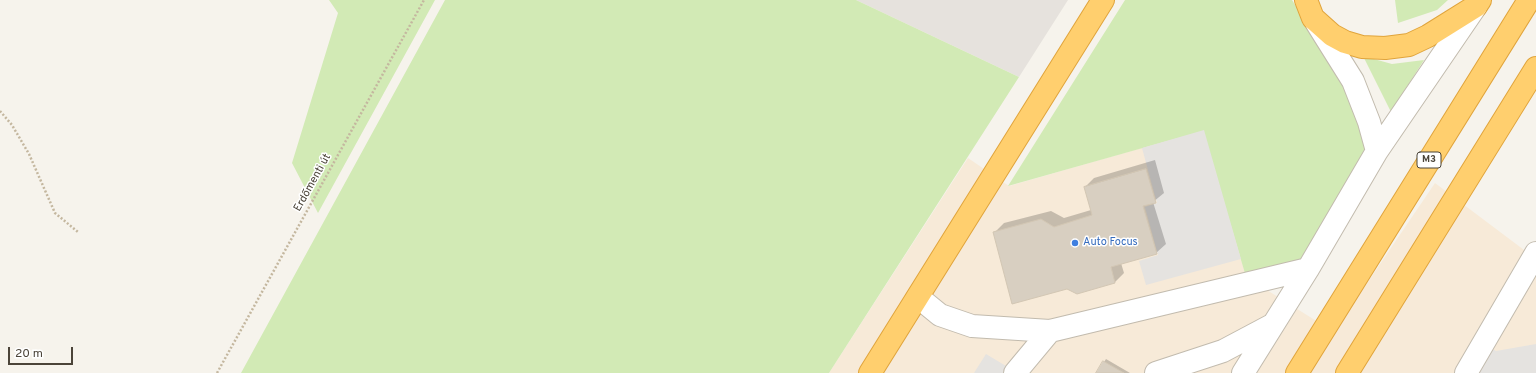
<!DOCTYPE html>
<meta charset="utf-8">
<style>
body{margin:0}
#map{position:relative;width:1536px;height:373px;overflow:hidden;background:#f6f3ec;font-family:Overpass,sans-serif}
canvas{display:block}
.scale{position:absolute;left:8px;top:347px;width:65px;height:18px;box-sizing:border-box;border:2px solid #4b4439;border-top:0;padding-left:5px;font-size:12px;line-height:14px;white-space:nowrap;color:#4b4439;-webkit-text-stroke:3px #fff;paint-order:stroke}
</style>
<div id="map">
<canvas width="1536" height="373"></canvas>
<div class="scale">20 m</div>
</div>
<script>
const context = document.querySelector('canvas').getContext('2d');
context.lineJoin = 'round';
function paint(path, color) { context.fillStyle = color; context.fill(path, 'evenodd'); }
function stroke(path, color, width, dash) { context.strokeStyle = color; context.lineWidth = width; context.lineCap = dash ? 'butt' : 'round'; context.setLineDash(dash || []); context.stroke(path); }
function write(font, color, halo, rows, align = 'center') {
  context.font = font + ' Overpass,sans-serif'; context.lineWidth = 3; context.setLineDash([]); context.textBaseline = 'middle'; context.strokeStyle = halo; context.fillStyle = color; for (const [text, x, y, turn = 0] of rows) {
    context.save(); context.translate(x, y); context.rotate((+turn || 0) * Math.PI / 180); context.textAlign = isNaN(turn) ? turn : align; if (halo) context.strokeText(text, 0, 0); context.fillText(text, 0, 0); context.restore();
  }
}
const commercial = new Path2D(`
 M 1204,130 L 1246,277 L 1334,332 L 1435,183 L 1536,259 L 1536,373 L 829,373 L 968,158 L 1009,186 Z`);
const industrial = new Path2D(`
 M 856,0 L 1068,0 L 1019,77 Z`);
const green = new Path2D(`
 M 329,0 L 435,0 L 318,213 L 292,163 L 338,13 Z
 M 445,0 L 856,0 L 1019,77 L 829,373 L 241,373 Z
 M 1125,0 L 1292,0 L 1353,97 L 1366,150 L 1301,260 L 1246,277 L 1203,131 L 1008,186 Z
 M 1395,0 L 1448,0 L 1437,10 L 1398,23 Z
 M 1363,56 L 1392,64 L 1424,60 L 1391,112 Z`);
const parking = new Path2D(`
 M 1204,130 L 1241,259 L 1146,285 L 1139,261 L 1158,255 L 1145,207 L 1157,203 L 1142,148 Z
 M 1484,344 L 1496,351 L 1536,344 L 1536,373 L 1466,373 Z
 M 986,354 L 1016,372 L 1015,373 L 974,373 Z`);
const shadow = new Path2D(`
 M 1155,160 L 1164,193 L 1153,202 L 1166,244 L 1156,253 L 1121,263 L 1124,273 L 1115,282 L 995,232 L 1004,223 L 1051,211 L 1064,218 L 1091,210 L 1085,187 L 1094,178 Z
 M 1106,359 L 1130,373 L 1097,373 Z`);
const building = new Path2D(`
 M 1146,169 L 1156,203 L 1143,206 L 1157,254 L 1111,267 L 1115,283 L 1077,294 L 1067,289 L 1012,304 L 993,232 L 1041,219 L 1054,227 L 1092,215 L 1084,187 Z
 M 1103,361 L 1124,373 L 1096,373 Z`);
const path = new Path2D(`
 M 0,111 L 12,125 L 29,154 L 55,213 L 78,232
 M 217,373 L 424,0`);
const minor = new Path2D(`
 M 1316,22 L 1353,81 L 1369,122 L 1377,151
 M 918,297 L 940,315 L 972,326 L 1050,331
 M 1015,373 L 1050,331 L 1308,269
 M 1156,373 L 1223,351 L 1272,325
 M 1243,373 L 1308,269 L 1377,151 L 1476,6
 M 1466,373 L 1536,253`);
const highway = new Path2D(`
 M 1306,0 L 1313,18 L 1332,35 L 1345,42 L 1362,47 L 1385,48 L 1409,45 L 1428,36 L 1476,6 L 1480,0
 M 870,373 L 1103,0
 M 1297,373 L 1529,0
 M 1347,373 L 1536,68`);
const markers = [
 [1075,243,4,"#3f7fe0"]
];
const shields = [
 [1429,160,24]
];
const shieldNames = [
 ["M3",1429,160]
];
const streetNames = [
 ["Erdőmenti út",313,183,-61]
];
const shopNames = [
 ["Auto Focus",1083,243]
];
paint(commercial, '#f7ead8');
paint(industrial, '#e6e2dd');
paint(green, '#d2eab5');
paint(parking, '#e5e3e0');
paint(shadow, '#0003');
paint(building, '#d8cfc1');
stroke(building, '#d3c7b4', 1);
stroke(minor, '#c2bbae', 24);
stroke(highway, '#e0a43c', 24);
stroke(path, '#c4b79f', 2.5, [2, 2]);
stroke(minor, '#fff', 22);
stroke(highway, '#ffcf6e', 22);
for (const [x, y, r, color] of markers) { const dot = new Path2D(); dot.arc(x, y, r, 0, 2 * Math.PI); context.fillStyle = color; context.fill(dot); stroke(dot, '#fff', 1.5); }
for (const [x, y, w] of shields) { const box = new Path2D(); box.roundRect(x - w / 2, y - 8, w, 16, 3); context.fillStyle = '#fff'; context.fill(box); stroke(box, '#4b4439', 1); }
write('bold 10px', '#4b4439', null, shieldNames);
write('11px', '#4b4439', '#fff', streetNames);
write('11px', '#366cbe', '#fff', shopNames, 'left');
</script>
